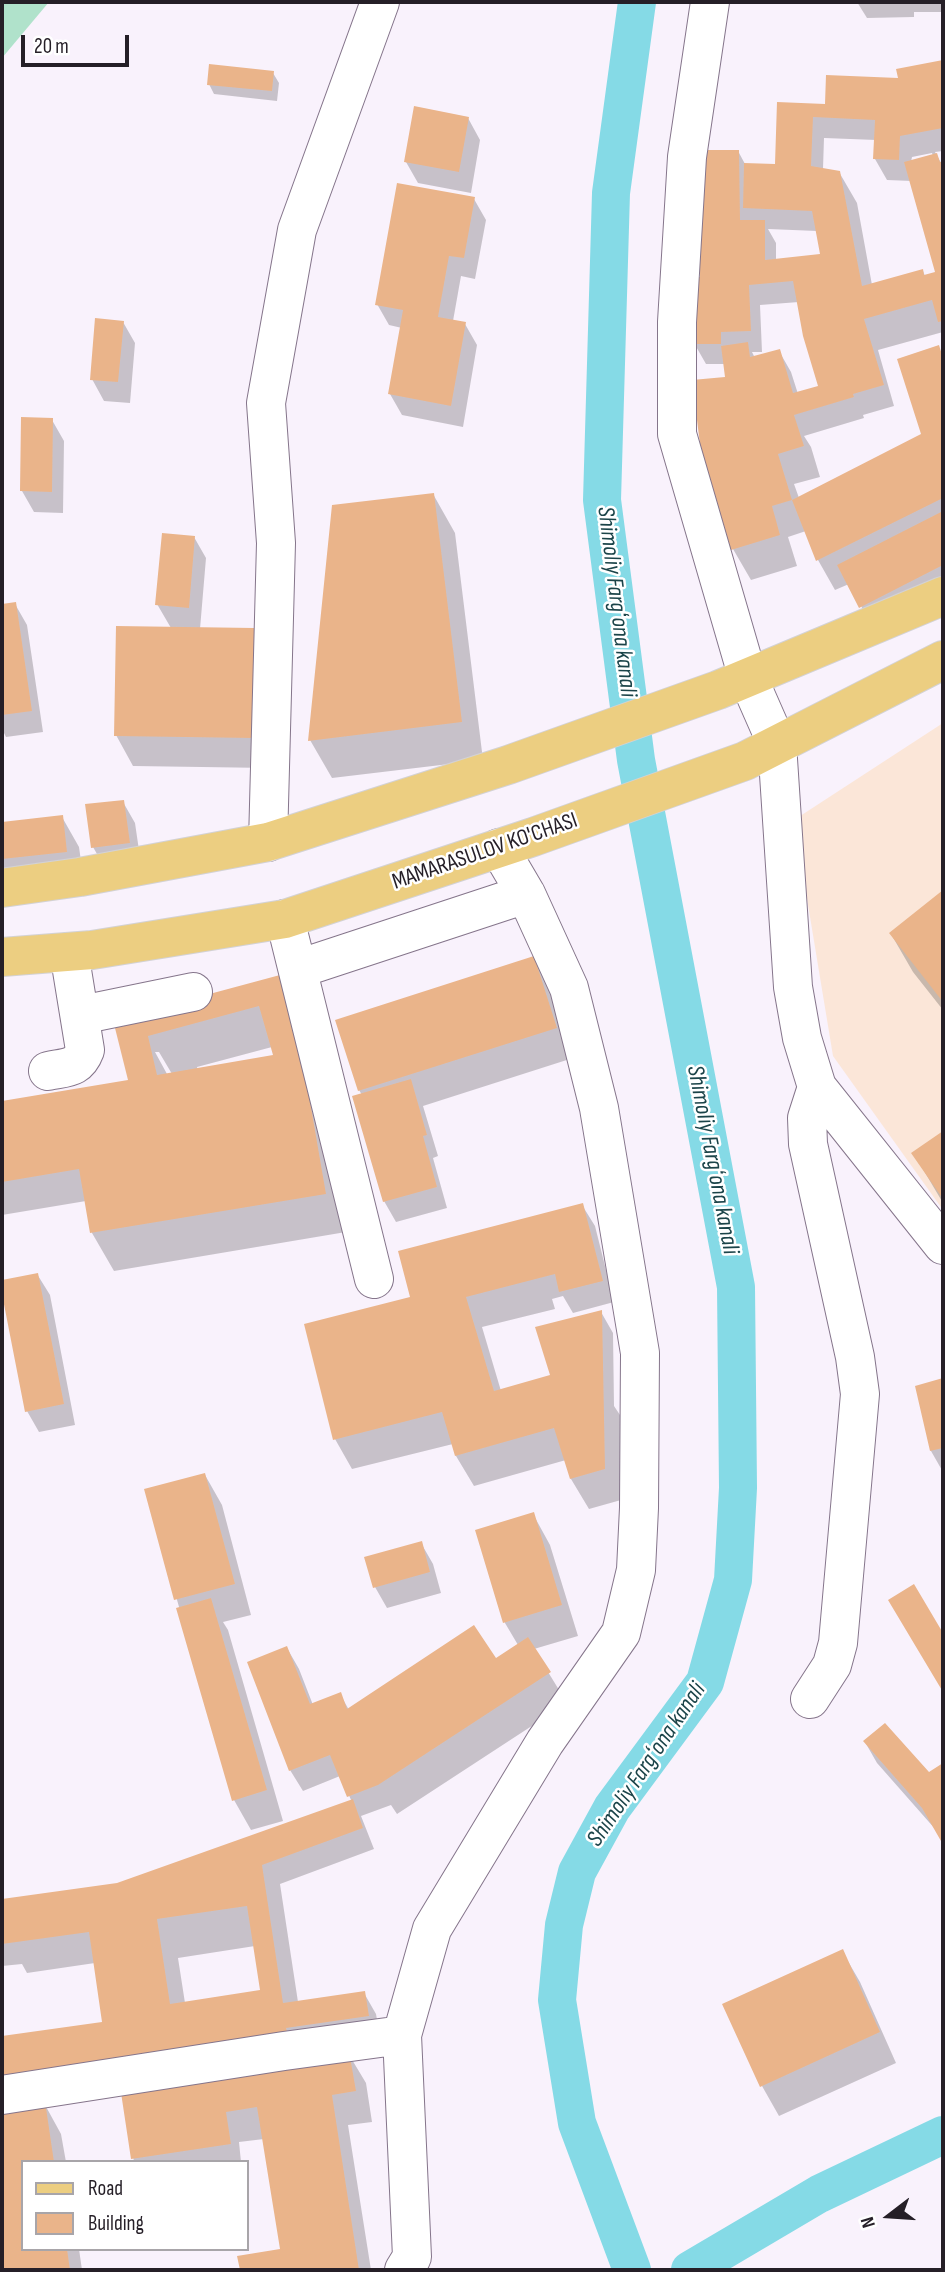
<!DOCTYPE html>
<meta charset="utf-8">
<style>
body{margin:0}
#map{position:relative;width:945px;height:2272px;overflow:hidden;background:#f9f2fc;font-family:"Sofia Sans Condensed",sans-serif}
canvas{display:block}
.frame{position:absolute;inset:0;border:4px solid #251f27;pointer-events:none}
.legend{position:absolute;left:21px;top:2160px;width:228px;height:91px;box-sizing:border-box;background:#fff;border:2px solid #a8a5a9;margin:0;padding:9px 12px;list-style:none;font-size:21px;color:#251f27}
.legend li{display:flex;align-items:center;gap:14px;height:35px}
.legend b{width:35px;border:2px solid #a8a5a9}
.north{position:absolute;left:854px;top:2181px;width:70px;height:70px;-webkit-text-stroke:5px #fff;paint-order:stroke;rotate:253deg;font-size:19px;font-weight:700;line-height:28px;text-align:center;color:#251f27}
.north::after{content:'';display:block;margin:auto;width:24px;height:32px;background:#251f27;clip-path:polygon(50% 0,100% 100%,50% 72%,0 100%)}
.scale{position:absolute;left:21px;top:35px;width:108px;height:32px;box-sizing:border-box;border:4px solid #251f27;border-top:0;padding-left:9px;font-size:21px;line-height:24px;white-space:nowrap;color:#251f27;-webkit-text-stroke:5px #fff;paint-order:stroke}
</style>
<div id="map">
<canvas width="945" height="2272"></canvas>
<div class="frame"></div>
<ul class="legend">
<li><b style="height:9px;background:#ecce81"></b>Road</li>
<li><b style="height:19px;background:#eab48a"></b>Building</li>
</ul>
<div class="north">N</div>
<div class="scale">20 m</div>
</div>
<script>
const context = document.querySelector('canvas').getContext('2d');
context.lineJoin = 'round';
function paint(path, color) { context.fillStyle = color; context.fill(path, 'evenodd'); }
function stroke(path, color, width, dash) { context.strokeStyle = color; context.lineWidth = width; context.lineCap = dash ? 'butt' : 'round'; context.setLineDash(dash || []); context.stroke(path); }
function write(font, color, halo, rows, align = 'center') {
  context.font = font + ' "Sofia Sans Condensed",sans-serif'; context.lineWidth = 5; context.setLineDash([]); context.textBaseline = 'middle'; context.strokeStyle = halo; context.fillStyle = color; for (const [text, x, y, turn = 0] of rows) {
    context.save(); context.translate(x, y); context.rotate((+turn || 0) * Math.PI / 180); context.textAlign = isNaN(turn) ? turn : align; if (halo) context.strokeText(text, 0, 0); context.fillText(text, 0, 0); context.restore();
  }
}
const industrial = new Path2D(`
 M 943,723 L 943,1210 L 833,1056 L 794,820 Z`);
const green = new Path2D(`
 M 2,2 L 49,2 L 2,58 Z`);
const shadow = new Path2D(`
 M 857,2 L 943,2 L 943,12 L 914,12 L 914,17 L 867,18 Z
 M 943,62 L 943,151 L 935,152 L 941,163 L 943,162 L 943,332 L 878,350 L 894,406 L 863,415 L 864,418 L 804,436 L 811,447 L 820,477 L 794,484 L 799,498 L 924,435 L 938,347 L 943,356 L 943,604 L 878,637 L 849,584 L 835,590 L 818,560 L 806,531 L 788,537 L 797,566 L 751,580 L 733,549 L 701,443 L 727,378 L 725,364 L 706,364 L 694,343 L 702,279 L 738,151 L 745,164 L 776,166 L 779,104 L 827,105 L 901,80 L 898,70 ZM 824,138 L 876,140 L 875,159 L 887,180 L 912,181 L 938,273 L 925,276 L 923,271 L 872,285 L 857,203 L 839,172 L 823,169 ZM 932,153 L 933,156 L 911,162 L 912,157 ZM 768,229 L 817,231 L 822,256 L 776,260 L 776,243 ZM 799,302 L 820,387 L 798,394 L 791,372 L 779,351 L 755,358 L 752,352 L 762,352 L 760,305 Z
 M 273,73 L 279,83 L 277,101 L 214,94 L 209,84 Z
 M 468,118 L 480,140 L 471,193 L 418,183 L 406,162 Z
 M 474,199 L 486,220 L 475,279 L 461,276 L 453,321 L 465,324 L 477,345 L 463,427 L 402,415 L 390,394 L 402,328 L 389,325 L 377,304 Z
 M 123,322 L 135,343 L 130,403 L 104,401 L 92,379 Z
 M 52,420 L 64,441 L 63,513 L 34,512 L 22,491 Z
 M 433,494 L 455,533 L 483,760 L 332,778 L 310,740 Z
 M 194,537 L 206,558 L 200,629 L 253,629 L 271,660 L 269,768 L 133,766 L 116,735 L 171,628 L 157,604 Z
 M 15,604 L 27,625 L 43,732 L 6,737 L 2,729 L 2,606 Z
 M 123,802 L 135,823 L 141,864 L 105,868 L 93,847 Z
 M 62,817 L 79,847 L 84,882 L 2,891 L 2,823 Z
 M 943,892 L 943,1010 L 913,972 L 891,934 Z
 M 534,958 L 551,989 L 573,1058 L 423,1106 L 438,1156 L 433,1158 L 447,1208 L 396,1222 L 384,1201 L 362,1095 L 359,1090 Z
 M 279,977 L 346,1232 L 114,1271 L 92,1233 L 86,1201 L 2,1215 L 2,1102 L 130,1081 L 115,1021 ZM 272,1047 L 275,1057 L 198,1070 L 197,1067 ZM 155,1052 L 159,1052 L 172,1074 L 167,1074 Z
 M 943,1133 L 943,1203 L 914,1154 Z
 M 582,1205 L 595,1226 L 614,1302 L 573,1313 L 563,1296 L 552,1299 L 555,1309 L 482,1327 L 501,1391 L 552,1377 L 601,1312 L 613,1333 L 614,1406 L 620,1415 L 621,1500 L 589,1509 L 571,1479 L 566,1460 L 474,1486 L 456,1456 L 453,1444 L 352,1469 L 335,1439 L 412,1298 Z
 M 37,1274 L 50,1295 L 75,1425 L 39,1432 L 27,1411 L 2,1285 L 2,1282 Z
 M 943,1380 L 943,1472 L 931,1451 L 917,1387 Z
 M 205,1475 L 222,1505 L 251,1615 L 223,1622 L 228,1630 L 283,1821 L 251,1830 L 234,1800 L 146,1491 Z
 M 533,1514 L 550,1545 L 578,1636 L 534,1649 L 567,1703 L 397,1814 L 391,1805 L 361,1816 L 374,1849 L 280,1884 L 298,2002 L 364,1993 L 376,2014 L 380,2037 L 348,2053 L 366,2083 L 372,2122 L 348,2125 L 371,2270 L 241,2270 L 239,2257 L 282,2251 L 264,2139 L 239,2142 L 241,2162 L 134,2162 L 122,2091 L 2,2097 L 2,2038 L 104,2023 L 95,1963 L 27,1973 L 22,1964 L 2,1966 L 2,1904 L 3,1906 L 117,1884 L 352,1802 L 340,1776 L 303,1791 L 290,1770 L 287,1648 L 299,1669 L 313,1705 L 340,1694 L 349,1710 L 495,1660 L 518,1645 L 505,1623 L 477,1531 ZM 255,1946 L 262,1992 L 185,2003 L 178,1958 Z
 M 421,1543 L 433,1564 L 441,1593 L 387,1608 L 375,1587 Z
 M 865,1742 L 928,1774 L 943,1765 L 943,1842 L 936,1830 L 877,1763 Z
 M 842,1951 L 860,1982 L 896,2063 L 779,2116 L 762,2086 Z
 M 44,2103 L 61,2134 L 66,2162 L 23,2162 L 23,2249 L 79,2249 L 82,2270 L 4,2270 L 2,2258 L 2,2109 Z`);
const canal = new Path2D(`
 M 632,2270 L 577,2123 L 557,2000 L 564,1925 L 577,1872 L 612,1808 L 705,1682 L 733,1580 L 738,1488 L 736,1287 L 636,760 L 602,500 L 611,193 L 637,2
 M 690,2270 L 819,2194 L 943,2135`);
const building = new Path2D(`
 M 943,60 L 943,128 L 900,136 L 899,160 L 873,159 L 875,120 L 813,117 L 811,166 L 840,171 L 862,286 L 923,269 L 924,275 L 935,272 L 904,162 L 937,153 L 940,162 L 943,161 L 943,321 L 938,322 L 932,300 L 864,319 L 884,385 L 853,394 L 854,397 L 794,415 L 804,446 L 778,454 L 792,500 L 772,506 L 780,535 L 731,550 L 700,444 L 692,380 L 725,377 L 721,346 L 748,342 L 750,357 L 780,349 L 793,393 L 818,386 L 803,336 L 793,281 L 749,285 L 751,331 L 721,332 L 721,344 L 692,344 L 691,278 L 700,277 L 698,150 L 739,150 L 740,220 L 765,220 L 765,260 L 820,254 L 812,211 L 743,208 L 744,163 L 775,164 L 777,102 L 825,104 L 826,75 L 898,78 L 896,69 Z
 M 209,64 L 274,71 L 272,91 L 207,85 Z
 M 414,106 L 469,117 L 459,172 L 404,162 Z
 M 397,183 L 475,197 L 464,258 L 449,256 L 438,317 L 466,322 L 451,406 L 388,394 L 403,310 L 375,305 Z
 M 95,318 L 124,321 L 118,382 L 90,380 Z
 M 939,345 L 943,358 L 943,453 L 941,454 L 943,458 L 943,498 L 816,561 L 792,500 L 921,434 L 897,359 Z
 M 21,417 L 53,418 L 52,492 L 20,491 Z
 M 434,493 L 462,722 L 308,741 L 332,505 Z
 M 943,511 L 943,565 L 859,608 L 837,565 Z
 M 162,533 L 195,536 L 189,608 L 155,605 Z
 M 16,602 L 32,711 L 2,715 L 2,604 Z
 M 116,626 L 254,628 L 253,738 L 114,736 Z
 M 124,800 L 130,843 L 91,848 L 85,804 Z
 M 63,815 L 67,852 L 2,859 L 2,822 Z
 M 943,890 L 943,1002 L 889,933 Z
 M 534,956 L 557,1028 L 358,1091 L 335,1020 Z
 M 280,975 L 309,1096 L 326,1194 L 90,1233 L 79,1169 L 2,1182 L 2,1101 L 128,1080 L 113,1020 ZM 259,1006 L 273,1055 L 157,1075 L 148,1036 Z
 M 411,1079 L 427,1135 L 423,1136 L 437,1187 L 383,1202 L 352,1096 Z
 M 943,1131 L 943,1199 L 911,1153 Z
 M 583,1203 L 603,1281 L 559,1292 L 555,1274 L 466,1297 L 494,1391 L 550,1375 L 535,1327 L 602,1310 L 605,1469 L 570,1479 L 554,1428 L 455,1456 L 442,1412 L 333,1440 L 304,1324 L 410,1297 L 398,1251 Z
 M 38,1273 L 64,1404 L 25,1412 L 2,1294 L 2,1280 Z
 M 943,1378 L 943,1448 L 930,1451 L 915,1386 Z
 M 205,1473 L 235,1584 L 174,1600 L 144,1489 Z
 M 534,1512 L 562,1605 L 503,1623 L 475,1530 Z
 M 422,1541 L 430,1572 L 373,1588 L 364,1557 Z
 M 914,1584 L 943,1633 L 943,1692 L 888,1600 Z
 M 211,1598 L 267,1790 L 232,1801 L 176,1608 Z
 M 474,1625 L 496,1658 L 528,1637 L 551,1672 L 378,1785 L 347,1797 L 330,1755 L 289,1771 L 247,1662 L 287,1646 L 310,1704 L 341,1692 L 347,1709 Z
 M 885,1723 L 929,1772 L 943,1763 L 943,1839 L 941,1841 L 922,1808 L 863,1741 Z
 M 353,1799 L 363,1828 L 262,1865 L 283,2003 L 365,1991 L 369,2016 L 286,2028 L 288,2034 L 2,2075 L 2,2036 L 102,2022 L 89,1932 L 2,1944 L 2,1899 L 117,1883 ZM 247,1906 L 260,1990 L 170,2004 L 157,1919 Z
 M 843,1949 L 880,2032 L 760,2087 L 722,2004 Z
 M 349,2051 L 356,2091 L 332,2095 L 359,2270 L 240,2270 L 237,2256 L 280,2249 L 257,2107 L 226,2112 L 231,2144 L 131,2159 L 120,2086 Z
 M 45,2101 L 54,2162 L 23,2162 L 23,2249 L 67,2249 L 70,2270 L 2,2270 L 2,2108 Z`);
const minor = new Path2D(`
 M 710,2 L 687,157 L 677,322 L 677,434 L 748,678 L 777,744 L 793,987 L 802,1038 L 817,1087 L 943,1245
 M 268,842 L 276,543 L 266,403 L 297,230 L 380,2
 M 285,919 L 374,1279
 M 298,969 L 526,894
 M 81,1015 L 193,992
 M 48,1071 C 67,1067 78,1069 85,1050 L 69,952
 M 810,1699 L 832,1665 L 838,1643 L 860,1394 L 855,1357 L 808,1144 L 807,1118 L 817,1087
 M 402,2035 L 412,2257 L 404,2270
 M 2,2095 L 284,2051 L 402,2035 L 432,1929 L 545,1742 L 621,1633 L 636,1570 L 639,1508 L 640,1353 L 599,1108 L 569,988 L 526,894 L 499,848`);
const major = new Path2D(`
 M 2,888 L 80,877 L 268,842 L 508,765 L 718,690 L 943,596
 M 2,957 L 92,950 L 285,919 L 533,837 L 745,761 L 943,660`);
const streetNames = [
 ["MAMARASULOV KO'CHASI",485,852,-19]
];
const waterNames = [
 ["Shimoliy Fargʻona kanali",616,602,83],
 ["Shimoliy Fargʻona kanali",712,1160,79],
 ["Shimoliy Fargʻona kanali",647,1765,-56]
];
paint(industrial, '#fbe6d8');
paint(green, '#b0e2cb');
paint(shadow, '#0003');
stroke(canal, '#85dae6', 38);
paint(building, '#eab48a');
stroke(minor, '#85758b', 40);
stroke(major, '#d3d2d4', 40);
stroke(minor, '#fff', 38);
stroke(major, '#ecce81', 38);
write('23px', '#251f27', '#fff', streetNames);
write('italic 24px', '#1b4449', '#fff', waterNames);
</script>
